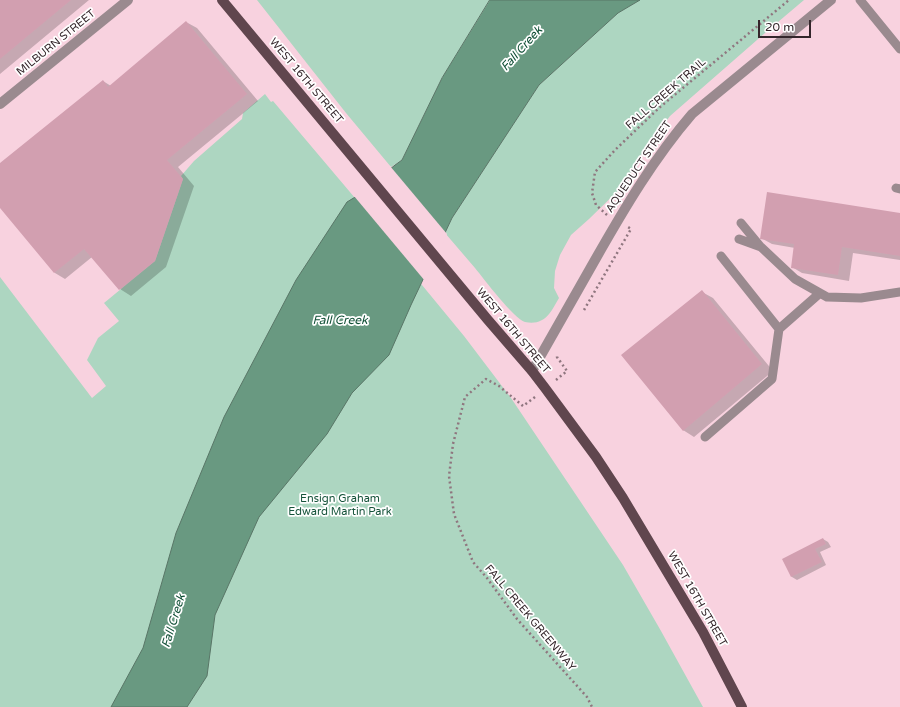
<!DOCTYPE html>
<style>
body{margin:0}
#map{position:relative;width:900px;height:707px;overflow:hidden;background:#f8d2df;font-family:"Varela Round",sans-serif}
canvas{display:block}
.scale{position:absolute;left:758px;top:20px;width:53px;height:18px;box-sizing:border-box;border:2px solid #34262b;border-top:0;padding-left:5px;font-size:12px;line-height:14px;white-space:nowrap;color:#34262b;-webkit-text-stroke:3px #fff;paint-order:stroke}
</style>
<div id="map">
<canvas width="900" height="707"></canvas>
<div class="scale">20 m</div>
</div>
<script>
const context = document.querySelector('canvas').getContext('2d');
context.lineJoin = 'round';
function paint(path, color) { context.fillStyle = color; context.fill(path, 'evenodd'); }
function stroke(path, color, width, dash) { context.strokeStyle = color; context.lineWidth = width; context.lineCap = dash ? 'butt' : 'round'; context.setLineDash(dash || []); context.stroke(path); }
function write(font, color, halo, rows, align = 'center') {
  context.font = font + ' "Varela Round",sans-serif'; context.lineWidth = 3.5; context.setLineDash([]); context.textBaseline = 'middle'; context.strokeStyle = halo; context.fillStyle = color; for (const [text, x, y, turn = 0] of rows) {
    context.save(); context.translate(x, y); context.rotate((+turn || 0) * Math.PI / 180); context.textAlign = isNaN(turn) ? turn : align; if (halo) context.strokeText(text, 0, 0); context.fillText(text, 0, 0); context.restore();
  }
}
const green = new Path2D(`
 M 257,0 L 490,0 L 442,78 L 402,160 L 391,167 L 346,113 Z
 M 640,0 L 804,0 L 765,33 L 670,116 L 638,159 L 624,185 L 589,219 L 571,235 L 560,255 L 555,271 L 554,288 L 559,298 C 551,312 545,326 525,322 C 514,319 484,279 475,268 C 465,256 455,245 445,233 L 452,218 L 539,85 L 618,13 Z
 M 265,94 L 271,102 L 273,101 L 355,198 L 352,200 L 464,336 L 511,398 L 623,565 L 661,631 L 703,707 L 0,707 L 0,277 L 92,398 L 106,386 L 87,360 L 98,338 L 119,321 L 104,303 L 155,261 L 183,179 L 181,176 L 194,161 L 242,119 L 243,113 Z`);
const water = new Path2D(`
 M 490,0 L 640,0 L 618,13 L 539,85 L 452,218 L 411,305 L 389,355 L 352,393 L 327,434 L 259,517 L 215,615 L 207,676 L 187,707 L 111,707 L 143,648 L 176,533 L 224,417 L 296,280 L 347,202 C 367,191 383,173 402,160 L 442,78 Z`);
const pier = new Path2D(`
 M 390,166 L 447,234 L 425,281 L 354,196 Z`);
const shadow = new Path2D(`
 M 0,0 L 89,0 L 0,74 Z
 M 186,22 L 197,28 L 258,101 L 178,167 L 194,186 L 166,267 L 131,296 L 120,289 L 92,257 L 65,279 L 55,273 L 0,206 L 0,164 L 103,81 L 111,86 Z
 M 900,214 L 900,260 L 853,253 L 849,281 L 802,273 L 792,267 L 795,248 L 772,244 L 761,238 Z
 M 702,292 L 713,298 L 773,371 L 694,437 L 683,430 Z
 M 823,539 L 828,542 L 831,547 L 820,552 L 826,565 L 797,580 L 792,577 L 783,560 Z`);
const building = new Path2D(`
 M 0,0 L 71,0 L 0,59 Z
 M 186,21 L 247,94 L 167,160 L 183,179 L 155,261 L 119,290 L 84,249 L 54,273 L 0,208 L 0,163 L 103,80 L 108,87 Z
 M 767,192 L 900,213 L 900,256 L 842,247 L 838,275 L 791,268 L 794,244 L 760,239 Z
 M 702,290 L 762,364 L 683,431 L 621,355 Z
 M 823,538 L 826,544 L 815,549 L 822,562 L 791,577 L 782,559 Z`);
const path = new Path2D(`
 M 607,215 L 596,205 L 592,193 L 595,172 L 615,150 L 660,107 L 789,0
 M 584,310 L 631,229 L 628,227
 M 556,380 L 567,371 L 557,357 L 557,356
 M 535,397 L 523,406 L 499,386 L 486,379 L 465,397 L 453,444 L 449,476 L 454,514 L 473,562 L 487,578 L 517,619 L 587,697 L 592,707`);
const lane = new Path2D(`
 M 860,0 L 900,49
 M 896,188 L 900,189
 M 741,223 L 760,246
 M 739,239 L 761,247 L 795,279 L 827,297 L 861,298 L 900,292
 M 721,256 L 779,329 L 820,293
 M 705,437 L 772,379 L 779,329`);
const street = new Path2D(`
 M 0,104 L 128,0
 M 532,371 C 553,334 574,297 595,260 C 624,209 654,158 692,114 L 831,0`);
const primary = new Path2D(`
 M 222,0 L 488,320 L 532,371 L 545,388 L 596,457 L 623,498 L 703,632 L 742,707`);
const streetNames = [
 ["MILBURN STREET",56,43,-39],
 ["WEST 16TH STREET",306,81,50],
 ["FALL CREEK TRAIL",666,94,-41],
 ["AQUEDUCT STREET",639,167,-56],
 ["WEST 16TH STREET",513,331,50],
 ["WEST 16TH STREET",697,599,60],
 ["FALL CREEK GREENWAY",530,618,50]
];
const parkNames = [
 ["Ensign Graham",340,499],
 ["Edward Martin Park",340,512]
];
const waterNames = [
 ["Fall Creek",522,49,-48],
 ["Fall Creek",340,321],
 ["Fall Creek",174,621,-73]
];
paint(green, '#add6c1');
paint(water, '#699981');
stroke(water, '#597667', 1);
paint(pier, '#f8d2df');
paint(shadow, '#0003');
paint(building, '#d29fb0');
stroke(path, '#8f767f', 2.5, [2, 3]);
stroke(lane, '#9a8a8f', 9);
stroke(street, '#9a8a8f', 10);
stroke(primary, '#60464e', 10);
write('11px', '#34262b', '#fff', streetNames);
write('11px', '#15533a', '#fff', parkNames);
write('italic 12px', '#115037', '#fff', waterNames);
</script>
